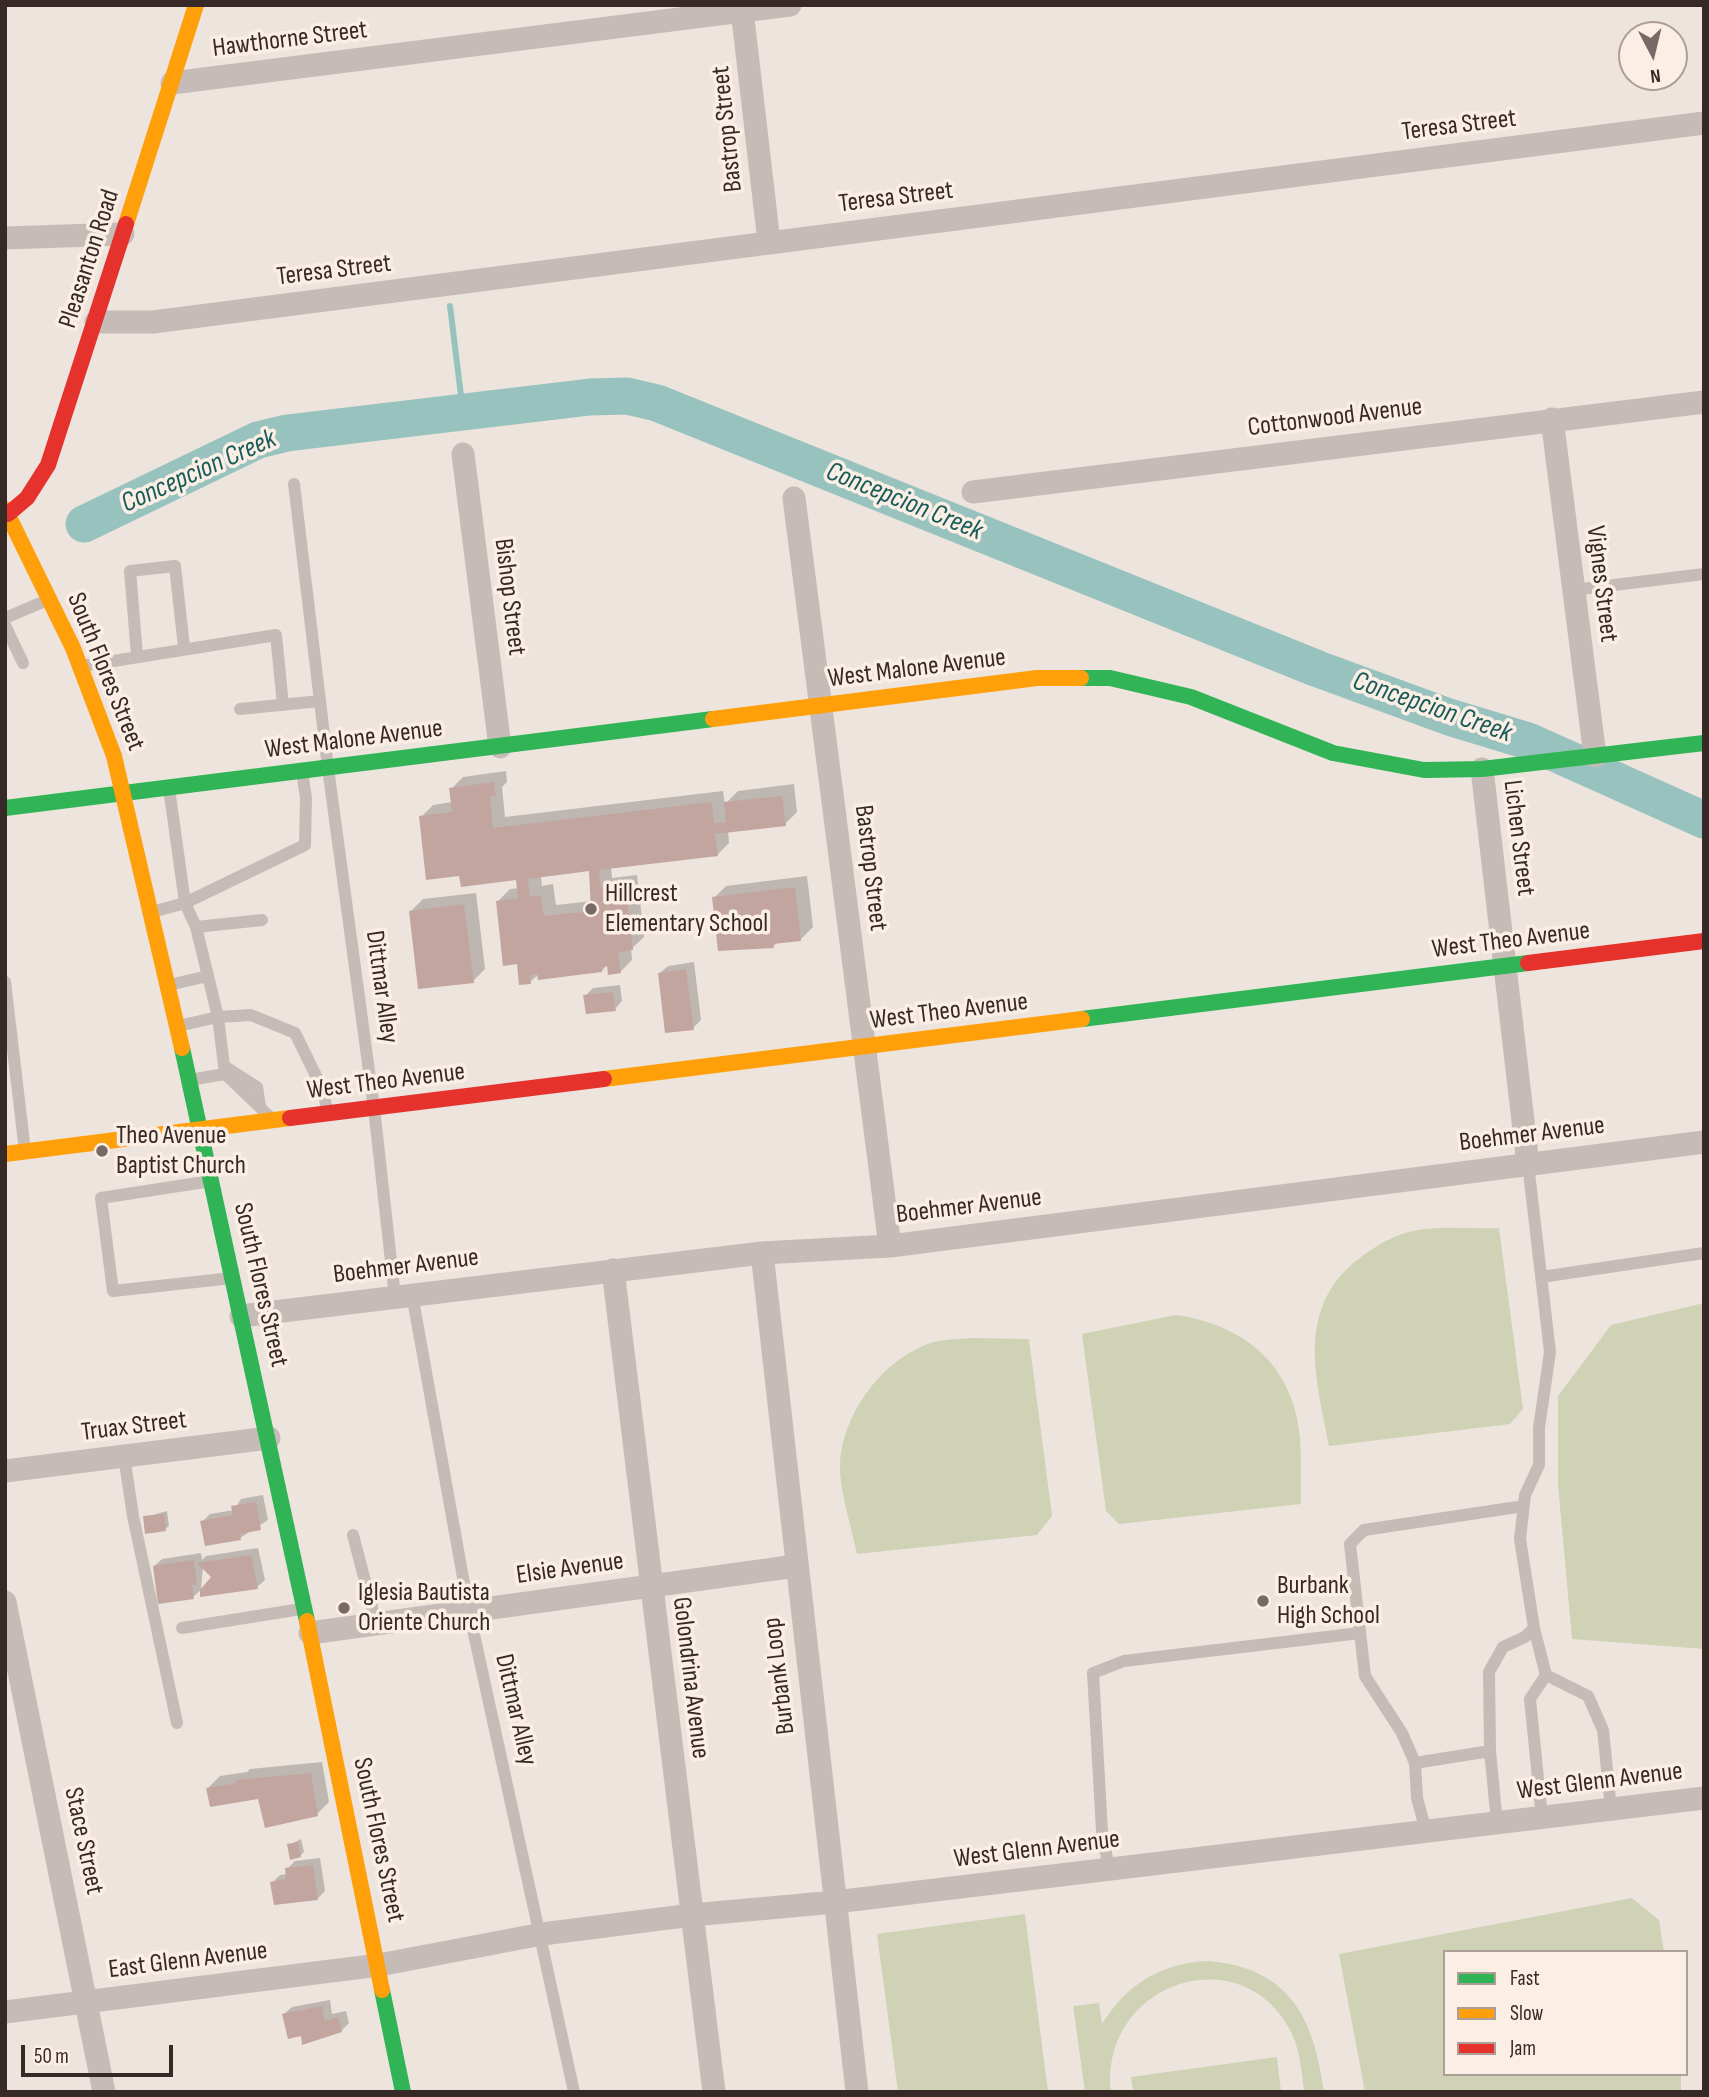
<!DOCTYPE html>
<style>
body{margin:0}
#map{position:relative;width:1709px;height:2097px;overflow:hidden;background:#ede4de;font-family:"Sofia Sans Condensed",sans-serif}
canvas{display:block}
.frame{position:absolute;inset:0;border:7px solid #372926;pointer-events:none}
.legend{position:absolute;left:1443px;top:1950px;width:245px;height:126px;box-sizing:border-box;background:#fbeee4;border:2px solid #ad9f98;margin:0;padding:9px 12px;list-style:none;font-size:21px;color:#372926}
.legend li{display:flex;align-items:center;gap:14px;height:35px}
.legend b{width:35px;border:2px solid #ad9f98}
.north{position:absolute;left:1618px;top:21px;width:70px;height:70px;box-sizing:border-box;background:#fbeee4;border:2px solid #ad9f98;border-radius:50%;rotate:173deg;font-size:19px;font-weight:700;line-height:28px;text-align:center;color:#372926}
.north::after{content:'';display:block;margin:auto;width:24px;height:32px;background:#776a66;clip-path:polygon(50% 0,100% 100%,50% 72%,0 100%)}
.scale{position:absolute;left:21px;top:2045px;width:152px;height:32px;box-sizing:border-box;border:4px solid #372926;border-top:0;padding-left:9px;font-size:21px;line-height:24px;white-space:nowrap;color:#372926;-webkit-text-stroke:5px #fbeee4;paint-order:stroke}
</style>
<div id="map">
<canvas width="1709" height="2097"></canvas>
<div class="frame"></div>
<ul class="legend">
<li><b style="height:9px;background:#30b455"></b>Fast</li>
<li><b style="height:9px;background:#ff9f0a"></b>Slow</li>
<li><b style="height:9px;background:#e5322d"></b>Jam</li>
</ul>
<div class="north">N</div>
<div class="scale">50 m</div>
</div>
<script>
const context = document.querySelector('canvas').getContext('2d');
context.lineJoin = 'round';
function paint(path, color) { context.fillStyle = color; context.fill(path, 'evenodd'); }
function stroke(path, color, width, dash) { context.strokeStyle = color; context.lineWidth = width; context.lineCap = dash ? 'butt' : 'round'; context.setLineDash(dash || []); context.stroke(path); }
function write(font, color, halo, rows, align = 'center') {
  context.font = font + ' "Sofia Sans Condensed",sans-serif'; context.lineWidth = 7; context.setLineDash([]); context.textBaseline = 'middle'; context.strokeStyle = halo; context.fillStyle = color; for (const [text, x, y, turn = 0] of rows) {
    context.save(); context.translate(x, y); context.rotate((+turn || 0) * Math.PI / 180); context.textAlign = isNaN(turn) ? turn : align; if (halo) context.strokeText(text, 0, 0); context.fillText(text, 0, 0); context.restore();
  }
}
const green = new Path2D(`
 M 1499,1228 L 1523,1409 L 1510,1424 L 1329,1446 C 1315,1374 1294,1304 1365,1254 C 1381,1243 1398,1233 1418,1230 C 1444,1226 1473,1229 1499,1228 Z
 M 1704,1303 L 1704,1649 L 1572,1639 L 1558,1485 L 1558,1396 L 1611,1325 Z
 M 1176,1315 C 1235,1323 1284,1356 1297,1418 C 1303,1445 1300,1476 1301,1504 L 1119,1524 L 1106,1511 L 1082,1334 Z
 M 972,1338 L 1029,1339 L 1052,1516 L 1037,1535 L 857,1554 C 852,1529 839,1489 840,1464 C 843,1412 884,1357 934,1342 C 945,1339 960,1339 972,1338 Z
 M 1632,1898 L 1659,1920 L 1664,1952 L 1445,1952 L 1445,2074 L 1681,2074 L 1681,2092 L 1365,2092 L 1339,1954 Z
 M 1025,1914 L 1048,2092 L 898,2092 L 877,1934 Z
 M 1208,1961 C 1290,1968 1314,2018 1324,2092 L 1304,2092 C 1302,2072 1300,2052 1292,2034 C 1244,1934 1099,1982 1111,2092 L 1085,2092 L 1073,2006 L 1099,2003 L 1102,2024 C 1127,1984 1161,1963 1208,1961 Z
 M 1277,2057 L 1281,2092 L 1133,2092 L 1131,2077 Z`);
const shadow = new Path2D(`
 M 506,771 L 507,782 L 502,787 L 505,817 L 723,791 L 725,804 L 738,791 L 794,784 L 797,812 L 785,824 L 728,831 L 729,843 L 717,855 L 611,867 L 612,878 L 637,875 L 644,937 L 631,949 L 632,960 L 620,972 L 609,963 L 602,971 L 539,974 L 530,982 L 518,962 L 498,901 L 510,889 L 519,888 L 517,879 L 461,874 L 421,817 L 433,805 L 452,802 L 451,789 L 463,777 ZM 591,870 L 592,901 L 556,905 L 553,884 L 542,886 L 541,876 Z
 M 807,876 L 813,927 L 801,939 L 777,942 L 773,947 L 714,898 L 726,886 Z
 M 476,893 L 485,969 L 473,981 L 411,911 L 423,899 Z
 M 694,962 L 701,1020 L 693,1028 L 660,973 L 668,966 Z
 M 620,985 L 622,1001 L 615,1009 L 585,996 L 593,988 Z
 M 263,1495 L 268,1520 L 240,1538 L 202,1522 L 210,1514 L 234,1510 L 241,1499 Z
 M 167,1511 L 169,1526 L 165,1529 L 145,1517 Z
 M 258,1548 L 265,1580 L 257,1587 L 214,1577 L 203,1567 L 201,1590 L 193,1597 L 154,1566 L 162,1559 L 201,1553 L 202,1560 L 206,1556 Z
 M 322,1762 L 329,1802 L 317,1814 L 260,1797 L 208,1788 L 220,1776 L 247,1772 L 250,1769 Z
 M 301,1839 L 304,1852 L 300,1856 L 289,1845 Z
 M 320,1858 L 325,1891 L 318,1898 L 272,1883 L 280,1875 L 288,1874 L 287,1869 L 295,1861 Z
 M 330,2000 L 332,2014 L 346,2011 L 349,2023 L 341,2031 L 302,2034 L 284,2014 L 292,2007 Z`);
const stream = new Path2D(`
 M 450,306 L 463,412`);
const river = new Path2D(`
 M 84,524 L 258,440 L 287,433 L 590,397 L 627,396 L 657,403 L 1318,669 L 1449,717 L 1528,741 L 1704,820`);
const building = new Path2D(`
 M 494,782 L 496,795 L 490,796 L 493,828 L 712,802 L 714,823 L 726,822 L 724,802 L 782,796 L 786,826 L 715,834 L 718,856 L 599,870 L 601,889 L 625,886 L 633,950 L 618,952 L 621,973 L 608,975 L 607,966 L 602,967 L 602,972 L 538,980 L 537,974 L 530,975 L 531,984 L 519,985 L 517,964 L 503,966 L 496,901 L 518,898 L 516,880 L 461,887 L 459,876 L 426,880 L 419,816 L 452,812 L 449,788 ZM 589,871 L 591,911 L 544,916 L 541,895 L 530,897 L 528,879 Z
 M 795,887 L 801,941 L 773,944 L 774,948 L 718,951 L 712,897 Z
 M 464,904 L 474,983 L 418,989 L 409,911 Z
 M 686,969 L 694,1030 L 665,1033 L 658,973 Z
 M 613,992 L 616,1011 L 586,1014 L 583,995 Z
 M 256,1502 L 261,1530 L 240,1534 L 241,1540 L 205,1546 L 200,1521 L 233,1515 L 231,1506 Z
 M 164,1514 L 166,1531 L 145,1534 L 143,1516 Z
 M 251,1555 L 258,1589 L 200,1597 L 200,1590 L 211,1577 L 197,1563 Z
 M 194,1560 L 197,1585 L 192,1585 L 194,1599 L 158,1604 L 153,1566 Z
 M 311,1773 L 318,1816 L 265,1828 L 258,1799 L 210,1807 L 206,1788 L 237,1783 L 236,1780 Z
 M 298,1842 L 301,1857 L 290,1860 L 287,1844 Z
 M 313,1865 L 318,1900 L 274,1905 L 270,1882 L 286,1879 L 285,1868 Z
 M 322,2006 L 325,2021 L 338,2017 L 342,2032 L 302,2045 L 301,2036 L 288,2039 L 282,2014 Z`);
const lane = new Path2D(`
 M 294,484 L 328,768 L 374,1108 L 395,1297
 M 1573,590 L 1704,574
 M 5,618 L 50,599
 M 5,625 L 23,663
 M 137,655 L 130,571 L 175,566 L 184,647
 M 82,666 L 276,635 L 283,705
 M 240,709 L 320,701
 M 169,788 L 185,903 L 196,927 L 262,920
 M 152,912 L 185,903 L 305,845 L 306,798 L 302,772
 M 5,982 L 25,1151
 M 169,985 L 208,976
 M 178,1026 L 218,1017 L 251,1015 L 295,1033 L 324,1092 L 327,1113
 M 224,1066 L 257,1087 L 260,1107
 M 225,1074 L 270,1117
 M 189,1080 L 225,1074 L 218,1017 L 196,927
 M 211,1181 L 101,1198 L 113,1291 L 232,1278
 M 1541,1277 L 1704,1253
 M 412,1294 L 469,1611 L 574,2092
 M 124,1456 L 133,1516 L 177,1723
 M 353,1535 L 376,1623
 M 182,1628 L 301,1609
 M 1534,1628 L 1546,1675 L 1530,1699 L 1542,1818
 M 1546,1675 L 1588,1696 L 1603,1730 L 1611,1809
 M 1415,1763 L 1402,1733 L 1365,1676 L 1350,1544 L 1364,1530 L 1524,1506
 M 1497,1823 L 1490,1751 L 1489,1672 L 1503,1647 L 1525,1637 L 1534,1628 L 1520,1539 L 1525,1495 L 1539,1465 L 1539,1428 L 1550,1352 L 1528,1164
 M 1426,1831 L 1417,1798 L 1415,1763 L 1490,1751
 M 1109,1869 L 1102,1831 L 1093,1673 L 1124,1661 L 1360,1633`);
const street = new Path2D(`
 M 742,10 L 769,242
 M 172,83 L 790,5
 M 5,238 L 123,234
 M 96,322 L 153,322 L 1704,123
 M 1552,419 L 1595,756
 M 463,454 L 500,747
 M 973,492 L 1704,402
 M 794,498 L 890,1246
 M 1482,769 L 1528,1164
 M 762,1253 L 857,2092
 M 613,1270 L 714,2092
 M 241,1316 L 762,1253 L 890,1246 L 1704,1142
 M 5,1471 L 269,1438
 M 5,1602 L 104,2092
 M 310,1633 L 796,1566
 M 5,2012 L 379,1965 L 542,1934 L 692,1915 L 835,1902 L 1704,1798`);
const fast = new Path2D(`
 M 1081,678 L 1110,678 L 1191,697 L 1333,753 L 1424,770 L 1482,769 L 1704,743
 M 5,808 L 713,719
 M 1082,1019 L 1528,963
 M 182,1048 L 307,1621
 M 382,1990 L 403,2092`);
const slow = new Path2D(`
 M 126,224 L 196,5
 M 5,509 L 73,648 L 114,756 L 182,1048
 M 713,719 L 1037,678 L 1081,678
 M 604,1079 L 1082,1019
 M 5,1154 L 290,1118
 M 307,1621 L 382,1990`);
const jam = new Path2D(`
 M 8,514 L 27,498 L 48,465 L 126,224
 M 1528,963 L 1704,941
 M 290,1118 L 604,1079`);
const markers = [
 [591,909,7,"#776a66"],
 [102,1151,7,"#776a66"],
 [1263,1601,7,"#776a66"],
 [344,1608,7,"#776a66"]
];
const streetNames = [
 ["Hawthorne Street",290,40,-7],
 ["Teresa Street",1459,126,-7],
 ["Bastrop Street",728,129,-96],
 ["Teresa Street",896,198,-7],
 ["Pleasanton Road",90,259,-72],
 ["Teresa Street",334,271,-7],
 ["Cottonwood Avenue",1335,418,-7],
 ["Vignes Street",1601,584,83],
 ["Bishop Street",509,597,83],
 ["West Malone Avenue",917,669,-7],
 ["South Flores Street",105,672,68],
 ["West Malone Avenue",354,740,-7],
 ["Lichen Street",1518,838,83],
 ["Bastrop Street",870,868,83],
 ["West Theo Avenue",1511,941,-7],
 ["Dittmar Alley",381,987,82],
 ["West Theo Avenue",949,1012,-7],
 ["West Theo Avenue",386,1082,-7],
 ["Boehmer Avenue",1532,1135,-7],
 ["Boehmer Avenue",969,1207,-7],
 ["Boehmer Avenue",406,1267,-7],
 ["South Flores Street",260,1285,77],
 ["Truax Street",134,1427,-7],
 ["Elsie Avenue",570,1569,-8],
 ["Burbank Loop",780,1676,-97],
 ["Golondrina Avenue",690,1678,83],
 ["Dittmar Alley",515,1710,77],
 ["West Glenn Avenue",1600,1782,-7],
 ["South Flores Street",378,1840,78],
 ["Stace Street",83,1841,78],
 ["West Glenn Avenue",1037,1850,-7],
 ["East Glenn Avenue",188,1961,-7]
];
const poiNames = [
 ["Hillcrest",605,894],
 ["Elementary School",605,924],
 ["Theo Avenue",116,1136],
 ["Baptist Church",116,1166],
 ["Burbank",1277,1586],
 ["High School",1277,1616],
 ["Iglesia Bautista",358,1593],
 ["Oriente Church",358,1623]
];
const waterNames = [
 ["Concepcion Creek",199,472,-24],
 ["Concepcion Creek",904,502,22],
 ["Concepcion Creek",1432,708,19]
];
paint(green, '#d0d2b6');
paint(shadow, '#0003');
stroke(stream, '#98c2bd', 6);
stroke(river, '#98c2bd', 37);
paint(building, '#c2a59e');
stroke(lane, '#c6bcb7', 12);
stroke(street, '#c6bcb7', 23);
stroke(fast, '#30b455', 16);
stroke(slow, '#ff9f0a', 16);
stroke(jam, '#e5322d', 16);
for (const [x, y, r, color] of markers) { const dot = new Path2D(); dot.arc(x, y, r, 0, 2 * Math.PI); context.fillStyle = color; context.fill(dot); stroke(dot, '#fbeee4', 2.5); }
write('26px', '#372926', '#fbeee4', streetNames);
write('26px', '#372926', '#fbeee4', poiNames, 'left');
write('italic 28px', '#175c59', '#fbeee4', waterNames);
</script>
